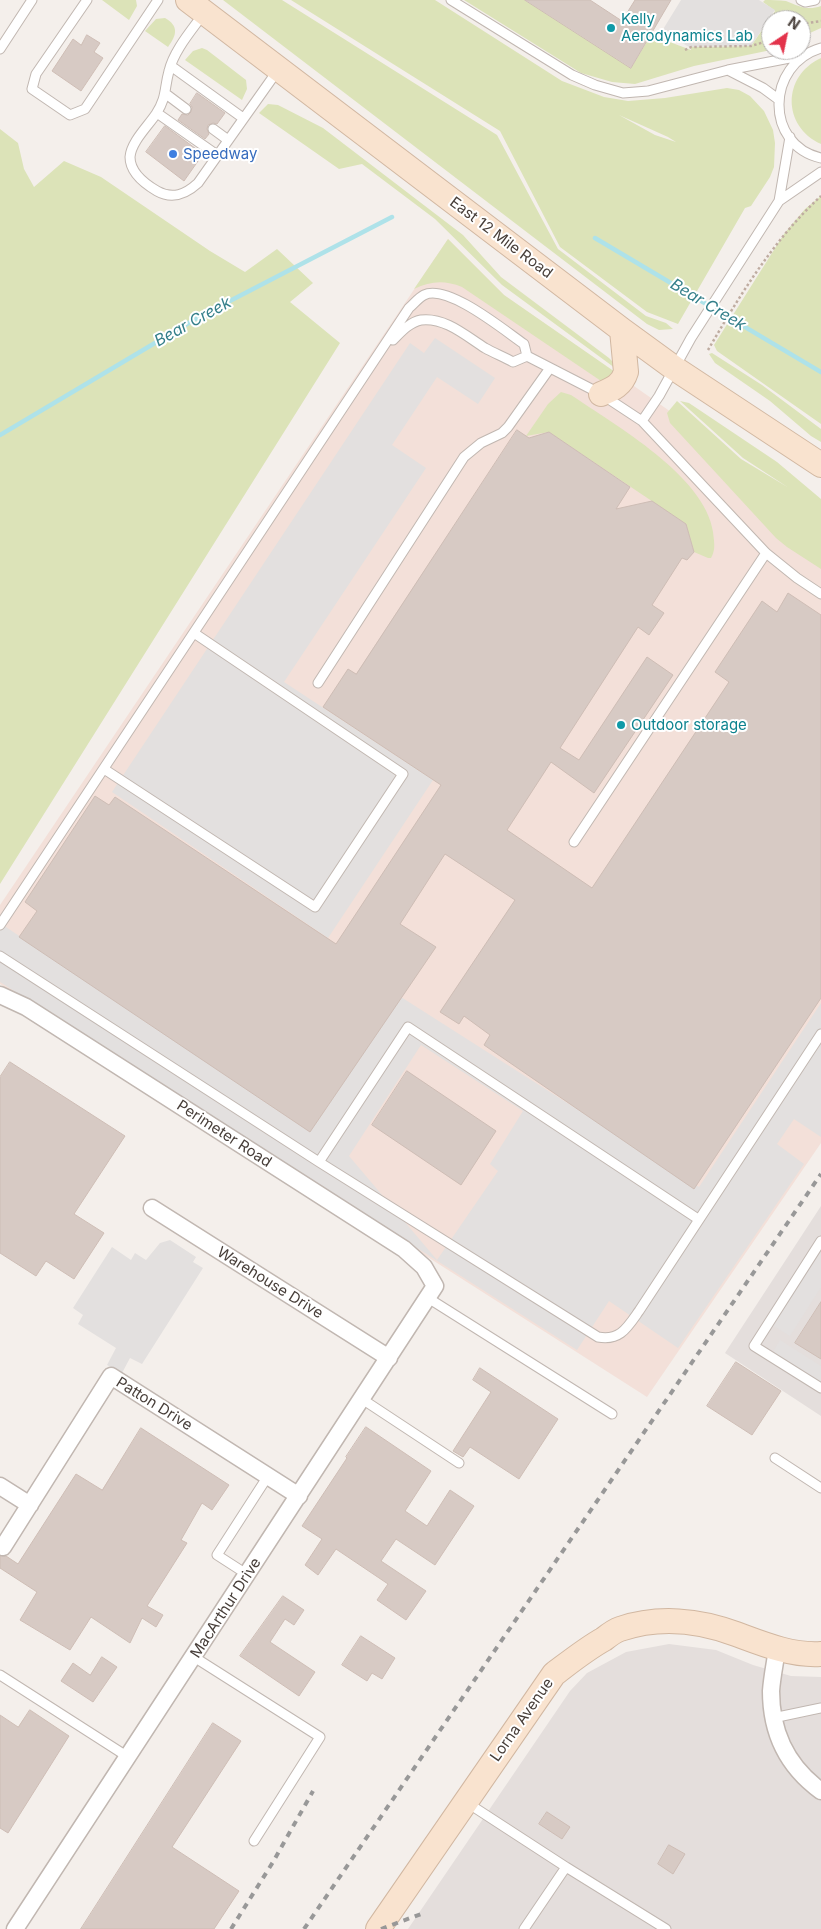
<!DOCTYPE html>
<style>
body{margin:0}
#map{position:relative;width:821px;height:1929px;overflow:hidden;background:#f4efeb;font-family:Inter,sans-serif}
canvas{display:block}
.north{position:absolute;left:761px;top:10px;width:50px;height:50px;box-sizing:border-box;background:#fff;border:1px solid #b5b2b0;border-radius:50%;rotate:34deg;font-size:14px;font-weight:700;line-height:20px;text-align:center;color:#473e39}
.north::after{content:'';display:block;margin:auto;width:18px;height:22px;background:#e3334b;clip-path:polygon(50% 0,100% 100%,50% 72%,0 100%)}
</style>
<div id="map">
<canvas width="821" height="1929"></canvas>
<div class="north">N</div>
</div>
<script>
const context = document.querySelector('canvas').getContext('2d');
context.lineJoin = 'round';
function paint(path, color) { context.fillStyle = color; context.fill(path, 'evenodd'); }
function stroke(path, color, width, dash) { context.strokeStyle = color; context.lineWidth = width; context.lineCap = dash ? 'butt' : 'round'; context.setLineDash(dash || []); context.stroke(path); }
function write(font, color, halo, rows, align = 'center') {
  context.font = font + ' Inter,sans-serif'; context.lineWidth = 4; context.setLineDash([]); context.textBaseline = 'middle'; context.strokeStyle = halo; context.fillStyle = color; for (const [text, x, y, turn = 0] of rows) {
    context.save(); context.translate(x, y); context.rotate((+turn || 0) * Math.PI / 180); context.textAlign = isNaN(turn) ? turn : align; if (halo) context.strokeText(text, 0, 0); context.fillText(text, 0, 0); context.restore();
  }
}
const commercial = new Path2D(`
 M 448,239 L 504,295 L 741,461 L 821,512 L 821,1143 L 647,1397 L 0,984 L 0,905 Z`);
const industrial = new Path2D(`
 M 821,1206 L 821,1416 L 725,1353 Z
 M 669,1644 L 716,1650 L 753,1665 L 791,1676 L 821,1677 L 821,1929 L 408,1929 L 570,1691 L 587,1673 L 626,1652 Z`);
const green = new Path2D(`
 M 102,0 L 136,0 L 137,6 L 129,20 Z
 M 223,0 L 282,0 L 497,135 L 558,249 L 646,316 L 666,323 L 673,329 L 659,330 L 647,324 Z
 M 291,0 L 435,0 L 562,81 L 604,97 L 628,101 L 665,98 L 727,88 L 739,90 L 750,96 L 764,111 L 773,130 L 775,143 L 774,167 L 770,177 L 751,206 L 745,208 L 678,324 L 647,312 L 560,247 L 500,131 ZM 619,115 L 668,137 L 676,142 L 655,135 Z
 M 464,0 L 525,0 L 631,68 L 651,35 L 691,50 L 691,47 L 751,46 L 775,11 L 763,2 L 765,0 C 771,0 780,0 786,1 C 798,6 807,11 821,6 L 821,28 L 801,37 L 801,20 L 771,20 L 771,50 L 694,66 L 635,84 L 612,82 L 581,73 Z
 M 165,18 C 179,26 177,35 168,47 L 145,31 L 156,19 Z
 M 202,48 L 207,50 L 246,80 L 247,89 L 242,100 L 185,60 L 193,51 Z
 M 821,58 L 821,144 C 782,126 782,76 821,58 Z
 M 268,104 L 278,105 L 323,128 L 463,235 L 501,277 L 609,358 L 615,364 L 615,368 L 502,285 L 435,219 L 362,164 L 339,169 L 259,113 Z
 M 0,129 L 18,143 L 24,169 L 34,187 L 64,161 L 101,177 L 210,251 L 245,272 L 277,249 L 313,283 L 290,302 L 340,343 L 0,884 Z
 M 821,196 L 821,424 L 717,351 L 714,345 L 784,234 L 805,209 Z
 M 448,239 L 504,295 L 618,374 L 604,383 L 462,287 C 444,280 431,281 414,289 Z
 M 712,353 L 762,385 L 821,429 L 821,442 L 811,436 L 770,401 L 715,363 L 709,354 Z
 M 561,392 L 571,395 C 615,425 705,476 713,532 C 714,542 716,549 711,558 L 708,558 L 694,552 L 686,524 L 549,432 L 526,436 L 548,404 Z
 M 677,401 L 741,459 L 789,488 L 743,458 L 680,401 L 689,403 L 777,462 L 821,499 L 821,569 L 787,547 L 776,538 L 670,423 L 667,413 Z`);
const parking = new Path2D(`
 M 681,0 L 759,0 L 775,10 L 751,46 L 689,47 L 662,31 Z
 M 435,338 L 495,378 L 478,404 L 437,377 L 392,445 L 426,468 L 284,682 L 433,780 L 328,938 L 112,792 L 410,343 L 424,353 Z
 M 0,923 L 310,1132 L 401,997 L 699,1187 L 821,1003 L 821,1137 L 794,1119 L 777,1144 L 804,1164 L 678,1348 L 609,1301 L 577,1350 L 0,982 ZM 421,1045 L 523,1111 L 490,1164 L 498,1171 L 437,1260 L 349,1156 Z
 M 170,1240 L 196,1257 L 193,1262 L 203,1268 L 142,1364 L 130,1358 L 122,1373 L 107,1365 L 116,1348 L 78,1324 L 83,1315 L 73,1308 L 112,1247 L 131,1260 L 135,1253 L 146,1260 L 160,1243 Z
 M 821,1241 L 821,1287 L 790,1336 L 769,1323 Z
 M 780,1340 L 821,1366 L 821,1389 L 770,1357 Z`);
const stream = new Path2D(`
 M 595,238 L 821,372
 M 0,435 L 197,318 L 392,217`);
const building = new Path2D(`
 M 525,0 L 590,0 L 622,21 L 635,0 L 671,0 L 631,68 Z
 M 87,35 L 100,43 L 94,52 L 103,58 L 81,91 L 52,71 L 73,39 L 81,45 Z
 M 197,93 L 225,113 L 217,124 L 213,123 L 208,125 L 207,129 L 209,134 L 205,139 L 178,120 L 182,114 L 188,115 L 191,112 L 192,107 L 190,104 Z
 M 165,126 L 203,154 L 184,181 L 146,152 Z
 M 517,430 L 529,438 L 549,432 L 630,487 L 616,509 L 652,501 L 686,524 L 694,552 L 687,560 L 682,558 L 652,605 L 664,613 L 649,635 L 638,627 L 560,748 L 579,760 L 647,657 L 673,675 L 594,793 L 551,762 L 507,830 L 592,888 L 729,682 L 715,672 L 762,601 L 777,612 L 788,593 L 821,615 L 821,998 L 694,1189 L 484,1045 L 490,1035 L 464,1016 L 459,1024 L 440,1012 L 515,900 L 445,854 L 400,924 L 436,947 L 310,1132 L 19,937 L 37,911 L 25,902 L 95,796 L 109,805 L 115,797 L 336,944 L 441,785 L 323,707 L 348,669 L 356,674 Z
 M 10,1062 L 125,1136 L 74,1214 L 104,1233 L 74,1279 L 46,1261 L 36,1276 L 0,1253 L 0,1077 Z
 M 407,1071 L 496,1131 L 461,1185 L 372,1125 Z
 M 821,1302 L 821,1359 L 795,1343 Z
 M 736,1362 L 781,1391 L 752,1435 L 707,1406 Z
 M 480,1368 L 558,1419 L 519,1479 L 470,1447 L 463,1457 L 453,1451 L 491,1392 L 473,1380 Z
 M 366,1427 L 431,1471 L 405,1511 L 427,1526 L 450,1490 L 474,1506 L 435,1565 L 396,1539 L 381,1561 L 426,1591 L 406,1620 L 377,1600 L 388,1584 L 336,1549 L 318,1575 L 305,1565 L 322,1539 L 302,1526 L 347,1458 L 346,1457 Z
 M 141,1428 L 229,1485 L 212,1510 L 202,1503 L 181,1540 L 187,1543 L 147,1606 L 163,1615 L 156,1627 L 142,1618 L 130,1643 L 91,1617 L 70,1650 L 20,1620 L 37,1592 L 0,1568 L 0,1556 L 6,1556 L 18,1564 L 76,1474 L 102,1490 Z
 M 283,1596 L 304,1610 L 294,1625 L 285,1619 L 270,1642 L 315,1672 L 299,1696 L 240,1656 Z
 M 361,1636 L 395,1658 L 382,1679 L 372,1673 L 367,1681 L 342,1665 Z
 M 102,1657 L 117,1667 L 93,1702 L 61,1681 L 73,1663 L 90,1675 Z
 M 30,1710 L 69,1736 L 8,1833 L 0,1828 L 0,1715 L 18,1727 Z
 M 213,1723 L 241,1741 L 172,1847 L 239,1891 L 214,1929 L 81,1929 Z
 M 547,1812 L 570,1827 L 562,1839 L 539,1824 Z
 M 669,1845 L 685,1854 L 673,1874 L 658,1864 Z`);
const path = new Path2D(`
 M 801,24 L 821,21
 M 685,50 L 691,47 L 751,46 L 771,40
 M 708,350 C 740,295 774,239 821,196`);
const lane = new Path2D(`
 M 87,0 L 36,74 L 32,89 L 70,115 L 85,109 L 158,0
 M 451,0 L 572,75 L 595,85 L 623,93 L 648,91 L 728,70 L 805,55
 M 801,0 L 805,2 L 815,0
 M 204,13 C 192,30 174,50 169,71 C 164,89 167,97 156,114 C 148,126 131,142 130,157 C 130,172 145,184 157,191 C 173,200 186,194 198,183 L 278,70
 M 821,48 C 766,64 764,145 821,158
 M 0,49 L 32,0
 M 171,66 L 243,118
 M 728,70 L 763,88 L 778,99
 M 166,94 L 186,109
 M 157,113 L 217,155
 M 213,129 L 228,140
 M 779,201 L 821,172
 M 393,340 C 401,332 410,322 421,320 C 445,317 466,336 485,348 C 494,353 504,357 513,362 L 527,356 L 601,394 L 642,421 L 766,553 L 797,578 L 821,594
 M 642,421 L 659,396 L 691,338 L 779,201 L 790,137
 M 318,683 L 464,457 L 481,443 L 502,433 L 508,427 L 550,368
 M 104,769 L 315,907 L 403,774 L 194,633
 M 574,842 L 766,553
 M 0,925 L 409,308 C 414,304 418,298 424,295 C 447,283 505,331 524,344 L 527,356
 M 0,956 L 319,1162 L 598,1337 C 620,1341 627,1328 639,1311 L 821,1034
 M 319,1162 L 408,1027 L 698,1219
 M 821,1241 L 754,1346 L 821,1388
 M 428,1298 L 612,1414
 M 362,1399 L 459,1463
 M 775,1458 L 821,1488
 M 248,1575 L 217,1555 L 268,1476
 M 194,1657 L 320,1737 L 254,1841
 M 0,1675 L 128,1757
 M 773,1718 L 821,1708
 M 466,1802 L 566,1867
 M 524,1929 L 566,1867 L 666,1929`);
const street = new Path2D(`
 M 0,995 L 26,1007 L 404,1249 L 424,1267 L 435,1286 L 15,1929
 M 152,1208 L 389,1358
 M 0,1486 L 30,1505
 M 3,1547 L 111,1376 L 299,1496
 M 777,1649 C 775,1663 772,1677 771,1691 C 771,1733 788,1767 821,1791`);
const secondary = new Path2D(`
 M 188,0 L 622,330 L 674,368 L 821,465
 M 601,394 C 613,389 622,385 626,372 L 622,330
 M 378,1929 L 554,1674 C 570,1662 586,1649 604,1639 C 609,1635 614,1631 620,1629 C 658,1616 699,1620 736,1634 C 763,1644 792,1656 821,1654`);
const rail = new Path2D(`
 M 231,1929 L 273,1862 L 313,1791
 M 304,1929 L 821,1174
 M 381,1929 L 421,1914`);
const markers = [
 [611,28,5,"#0f9aa8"],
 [173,154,5,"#3f7fe0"],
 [621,725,5,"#0f9aa8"]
];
const cultureNames = [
 ["Kelly",621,19],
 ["Aerodynamics Lab",621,36],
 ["Outdoor storage",631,725]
];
const shopNames = [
 ["Speedway",183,154]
];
const streetNames = [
 ["East 12 Mile Road",501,238,37],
 ["Perimeter Road",224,1134,33],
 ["Warehouse Drive",270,1283,32],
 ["Patton Drive",154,1404,32],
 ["MacArthur Drive",226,1608,-57],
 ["Lorna Avenue",522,1720,-55]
];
const waterNames = [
 ["Bear Creek",708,305,31],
 ["Bear Creek",193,322,-29]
];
paint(commercial, '#f3e0d9');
paint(industrial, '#e4dedc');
paint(green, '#dce3b8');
paint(parking, '#e3e0df');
stroke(stream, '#aee2e9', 4.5);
paint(building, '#d7cac4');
stroke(building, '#cebdb5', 1);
stroke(lane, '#c1b7b1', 11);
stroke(street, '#c1b7b1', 19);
stroke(secondary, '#d1b7a1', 26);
stroke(path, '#bfaca1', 2.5, [2.5, 2.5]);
stroke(lane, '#fff', 9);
stroke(street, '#fff', 16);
stroke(secondary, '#f9e3cf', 24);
stroke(rail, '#989898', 4, [6, 6]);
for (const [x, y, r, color] of markers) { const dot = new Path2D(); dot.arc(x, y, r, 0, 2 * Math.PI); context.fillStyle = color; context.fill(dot); stroke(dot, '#fff', 2); }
write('15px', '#0d838f', '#fff', cultureNames, 'left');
write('15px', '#366cbe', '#fff', shopNames, 'left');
write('15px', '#473e39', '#fff', streetNames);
write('italic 16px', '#347f8a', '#fff', waterNames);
</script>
